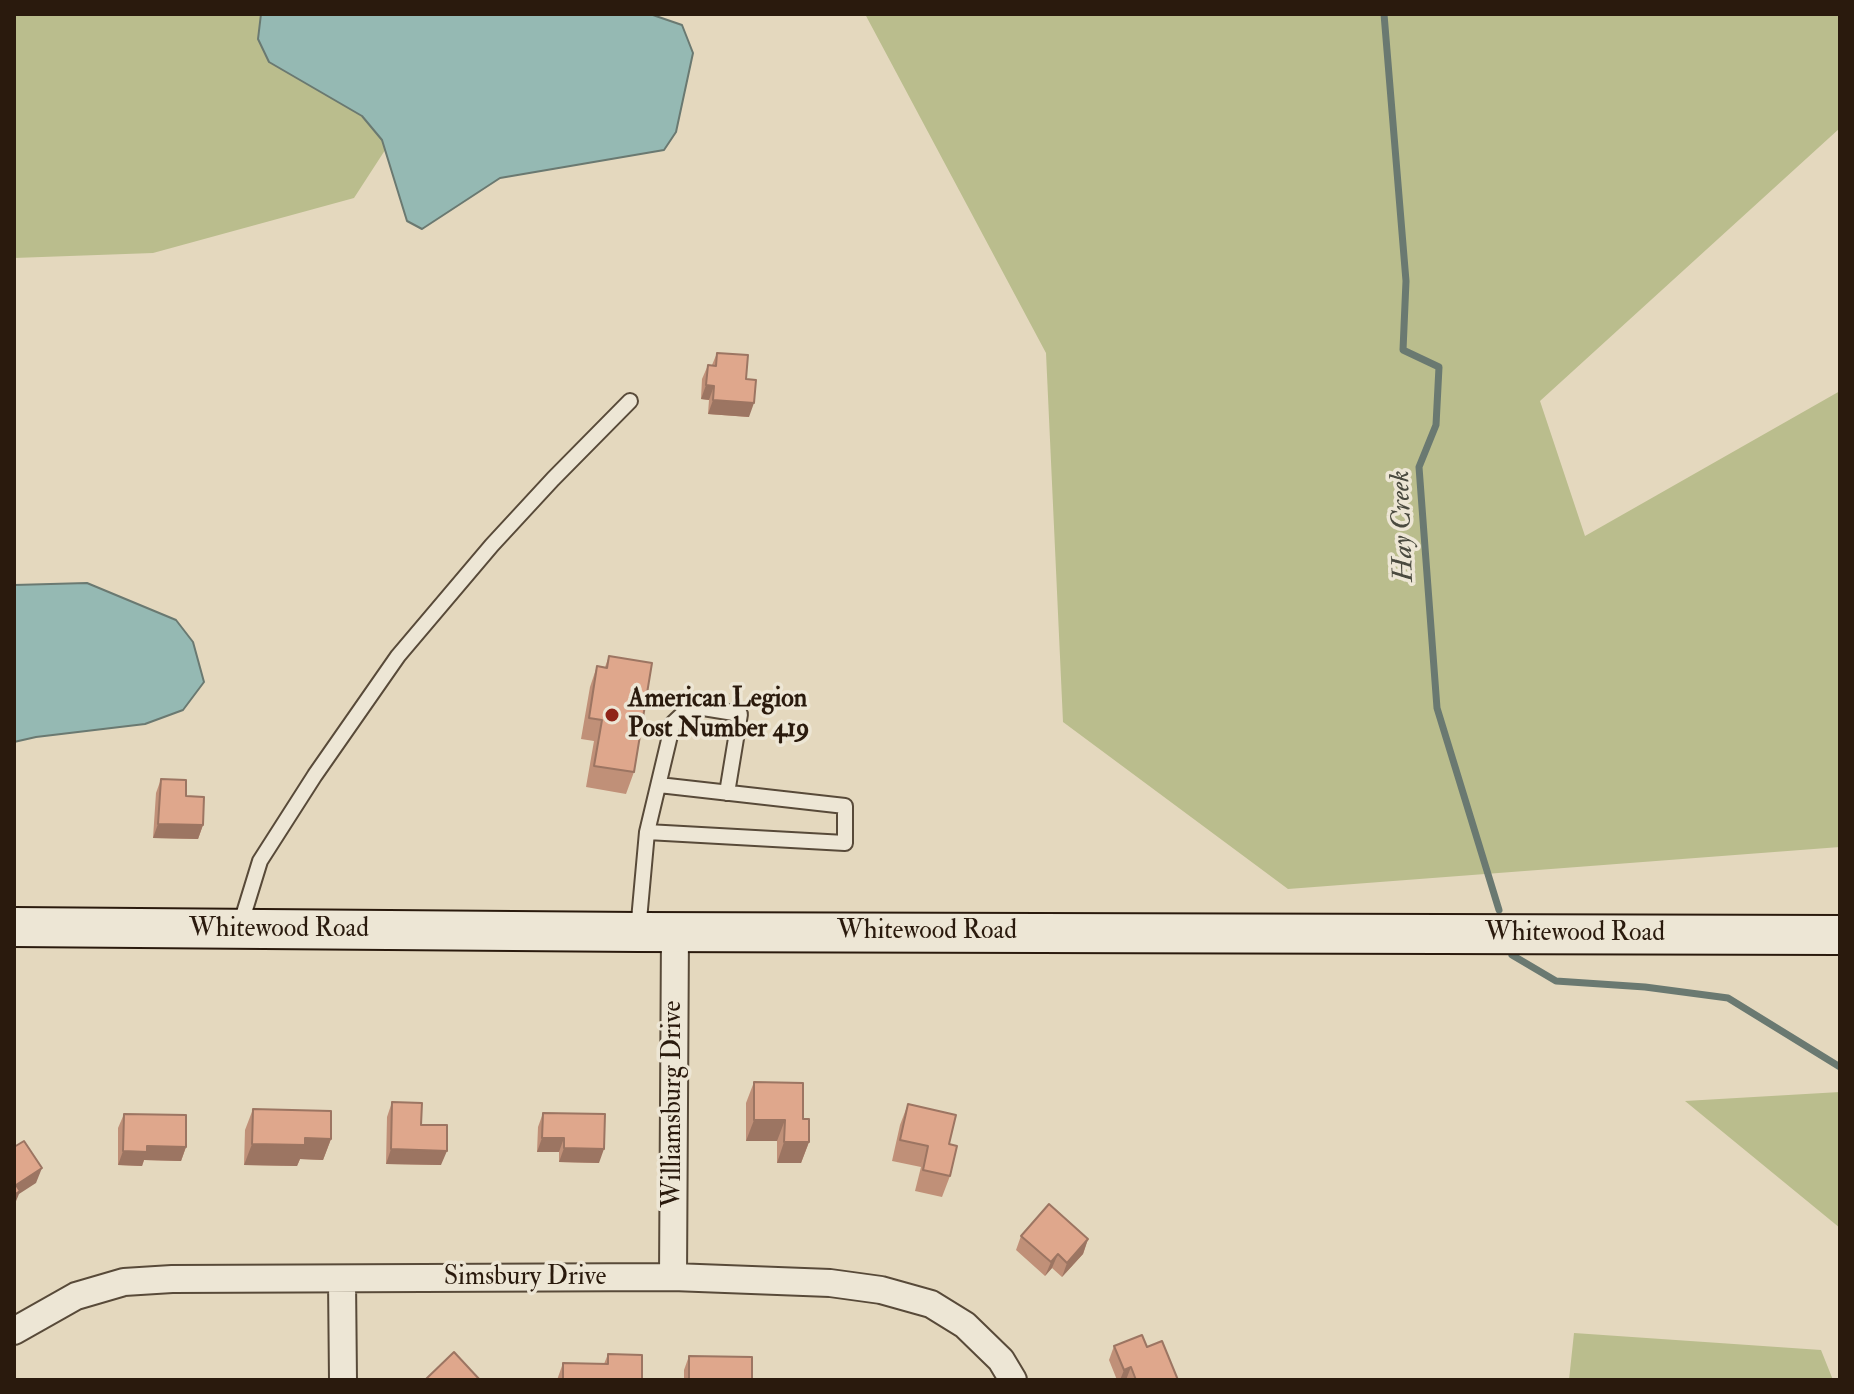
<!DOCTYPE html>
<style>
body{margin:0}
#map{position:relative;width:1854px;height:1394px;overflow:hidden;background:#e4d8be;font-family:"IM FELL Double Pica",serif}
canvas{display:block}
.frame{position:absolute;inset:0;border:16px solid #2a1a0d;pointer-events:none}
</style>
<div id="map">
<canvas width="1854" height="1394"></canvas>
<div class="frame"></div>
</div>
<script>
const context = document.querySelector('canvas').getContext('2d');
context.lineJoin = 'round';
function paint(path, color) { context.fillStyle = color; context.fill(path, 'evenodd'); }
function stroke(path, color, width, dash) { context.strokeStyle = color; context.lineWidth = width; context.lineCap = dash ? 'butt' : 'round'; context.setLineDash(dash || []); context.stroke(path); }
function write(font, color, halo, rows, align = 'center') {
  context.font = font + ' "IM FELL Double Pica",serif'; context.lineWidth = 7; context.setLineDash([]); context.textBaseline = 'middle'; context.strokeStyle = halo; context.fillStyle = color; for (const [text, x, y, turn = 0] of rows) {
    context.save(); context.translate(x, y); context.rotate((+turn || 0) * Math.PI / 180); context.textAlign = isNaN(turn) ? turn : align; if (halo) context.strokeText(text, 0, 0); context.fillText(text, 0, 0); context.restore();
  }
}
const green = new Path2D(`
 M 14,14 L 470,14 L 472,16 L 354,198 L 153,253 L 14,258 Z
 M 865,14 L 1840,14 L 1840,128 L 1540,401 L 1585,536 L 1840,391 L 1840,847 L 1288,889 L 1063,722 L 1046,353 Z
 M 1840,1092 L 1840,1228 L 1685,1101 Z
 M 1574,1333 L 1821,1350 L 1833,1380 L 1569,1380 Z`);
const water = new Path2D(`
 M 261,14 L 650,14 L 682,25 L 693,53 L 676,132 L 664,150 L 500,178 L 422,229 L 407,221 L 382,140 L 362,116 L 269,62 L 258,39 Z
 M 87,583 L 176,620 L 193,642 L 204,682 L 183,710 L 145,724 L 36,737 L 14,742 L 14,585 Z`);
const stream = new Path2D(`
 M 1384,14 L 1406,281 L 1403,350 L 1439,367 L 1436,425 L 1419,467 L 1437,708 L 1499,910
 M 1512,955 L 1556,981 L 1645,987 L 1728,998 L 1840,1067`);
const lane = new Path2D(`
 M 647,832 L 845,843 L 845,806 L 659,785
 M 240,926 L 260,861 L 315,775 L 398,656 L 492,545 L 553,479 L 630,401
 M 638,931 L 647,832 L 673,723 L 691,706 L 740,714 L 727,793`);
const street = new Path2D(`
 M 673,1277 L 675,931
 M 342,1280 L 343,1380
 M 14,1331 L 76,1296 L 124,1282 L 172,1279 L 673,1277 L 830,1283 L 881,1290 L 931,1304 L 965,1325 L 1001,1360 L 1013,1380`);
const secondary = new Path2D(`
 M 14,927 L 638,932 L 1840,935`);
const wall = new Path2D(`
 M 717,353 L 746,379 L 749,417 L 708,414 L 709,400 L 701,399 L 702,379 L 708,365 L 712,365 Z
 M 609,656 L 634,772 L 626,794 L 586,787 L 594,741 L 581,739 L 590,687 L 597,666 L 605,667 Z
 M 161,779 L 186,796 L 203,825 L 198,839 L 153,838 L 156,793 Z
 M 754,1082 L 803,1119 L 809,1142 L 801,1163 L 777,1163 L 777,1141 L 746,1141 L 746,1103 Z
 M 392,1102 L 421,1125 L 441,1165 L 386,1164 L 387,1117 Z
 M 908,1104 L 949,1144 L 950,1176 L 942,1197 L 915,1191 L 921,1167 L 892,1161 L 900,1125 Z
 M 253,1109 L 331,1139 L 323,1160 L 300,1159 L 297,1166 L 244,1165 L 245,1130 Z
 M 543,1113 L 599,1163 L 559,1162 L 559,1152 L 537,1152 L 538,1127 Z
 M 124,1114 L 186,1147 L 181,1161 L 144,1160 L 142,1166 L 118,1165 L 118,1128 Z
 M 1021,1236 L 1088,1239 L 1083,1254 L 1062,1277 L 1052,1268 L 1045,1276 L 1016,1250 Z
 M 1114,1346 L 1147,1347 L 1178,1380 L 1117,1380 L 1109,1360 Z
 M 608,1354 L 642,1380 L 557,1380 L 563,1363 L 604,1364 Z
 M 689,1356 L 752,1380 L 684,1380 L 684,1370 Z`);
const shadedWall = new Path2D(`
 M 706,385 L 714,386 L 709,400 L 701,399 Z
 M 713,400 L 754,403 L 749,417 L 708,414 Z
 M 158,824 L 203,825 L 198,839 L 153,838 Z
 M 754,1120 L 785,1120 L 777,1141 L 746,1141 Z
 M 305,1138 L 331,1139 L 323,1160 L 300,1159 L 297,1166 L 244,1165 L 252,1144 Z
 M 542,1138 L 564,1138 L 559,1152 L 537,1152 Z
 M 784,1142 L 809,1142 L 801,1163 L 777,1163 Z
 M 147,1146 L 186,1147 L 181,1161 L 144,1160 L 142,1166 L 118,1165 L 123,1151 Z
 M 564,1148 L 604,1149 L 599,1163 L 559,1162 Z
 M 391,1149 L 447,1151 L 441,1165 L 386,1164 Z
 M 42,1168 L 36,1183 L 19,1194 L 14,1206 L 14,1190 L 16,1185 Z
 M 1088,1239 L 1083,1254 L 1062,1277 L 1067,1263 Z
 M 1058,1254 L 1052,1268 L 1045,1276 L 1051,1262 Z
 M 1131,1367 L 1126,1380 L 1120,1380 L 1124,1370 Z`);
const building = new Path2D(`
 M 717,353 L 748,355 L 746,379 L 756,380 L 754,403 L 713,400 L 714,386 L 706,385 L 708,365 L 716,366 Z
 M 609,656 L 652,663 L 634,772 L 594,766 L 602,720 L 589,718 L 597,666 L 607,668 Z
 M 161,779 L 186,780 L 186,796 L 204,797 L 203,825 L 158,824 Z
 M 754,1082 L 803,1083 L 803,1119 L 809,1119 L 809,1142 L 784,1142 L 785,1120 L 754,1120 Z
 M 392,1102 L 422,1103 L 421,1125 L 447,1125 L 447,1151 L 391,1149 Z
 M 908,1104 L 956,1115 L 949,1144 L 957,1146 L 950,1176 L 923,1170 L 928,1146 L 900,1140 Z
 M 253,1109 L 331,1111 L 331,1139 L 305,1138 L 305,1145 L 252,1144 Z
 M 543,1113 L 605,1114 L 604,1149 L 564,1148 L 564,1138 L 542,1138 Z
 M 124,1114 L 186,1115 L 186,1147 L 147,1146 L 147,1152 L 123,1151 Z
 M 24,1141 L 42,1168 L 16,1185 L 20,1191 L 14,1195 L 14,1147 Z
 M 1049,1204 L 1088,1239 L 1067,1263 L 1058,1254 L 1051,1262 L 1021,1236 Z
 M 1142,1335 L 1147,1347 L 1162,1341 L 1178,1380 L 1136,1380 L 1131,1367 L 1124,1370 L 1114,1346 Z
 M 454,1352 L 480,1380 L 427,1380 L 426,1379 Z
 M 608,1354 L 642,1355 L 642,1380 L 563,1380 L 563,1363 L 608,1364 Z
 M 689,1356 L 752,1357 L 752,1380 L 689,1380 Z`);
const markers = [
 [612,715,8,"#8f2418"]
];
const poiNames = [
 ["American Legion",628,700],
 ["Post Number 419",628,730]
];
const streetNames = [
 ["Whitewood Road",279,930],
 ["Whitewood Road",927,932],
 ["Whitewood Road",1575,934],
 ["Williamsburg Drive",674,1104,-90],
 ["Simsbury Drive",525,1278]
];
const waterNames = [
 ["Hay Creek",1404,526,-92]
];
paint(green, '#babd8d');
paint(water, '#95b9b3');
stroke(water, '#6a7971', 2);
stroke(stream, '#6a7971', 7);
stroke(lane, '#584a39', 18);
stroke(street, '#584a39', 30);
stroke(secondary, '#2a1a0d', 42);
stroke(lane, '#ede6d5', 14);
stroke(street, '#ede6d5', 26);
stroke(secondary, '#ede6d5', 38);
paint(wall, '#c09078');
paint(shadedWall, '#9c7562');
paint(building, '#dfa78c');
stroke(building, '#9c7562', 2);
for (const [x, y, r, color] of markers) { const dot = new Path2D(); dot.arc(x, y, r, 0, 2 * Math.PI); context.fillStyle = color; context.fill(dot); stroke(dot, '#ede6d5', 3); }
write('bold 26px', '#2a1a0d', '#ede6d5', poiNames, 'left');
write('26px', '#2a1a0d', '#ede6d5', streetNames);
write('italic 28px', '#4a4a3f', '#ede6d5', waterNames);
</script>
